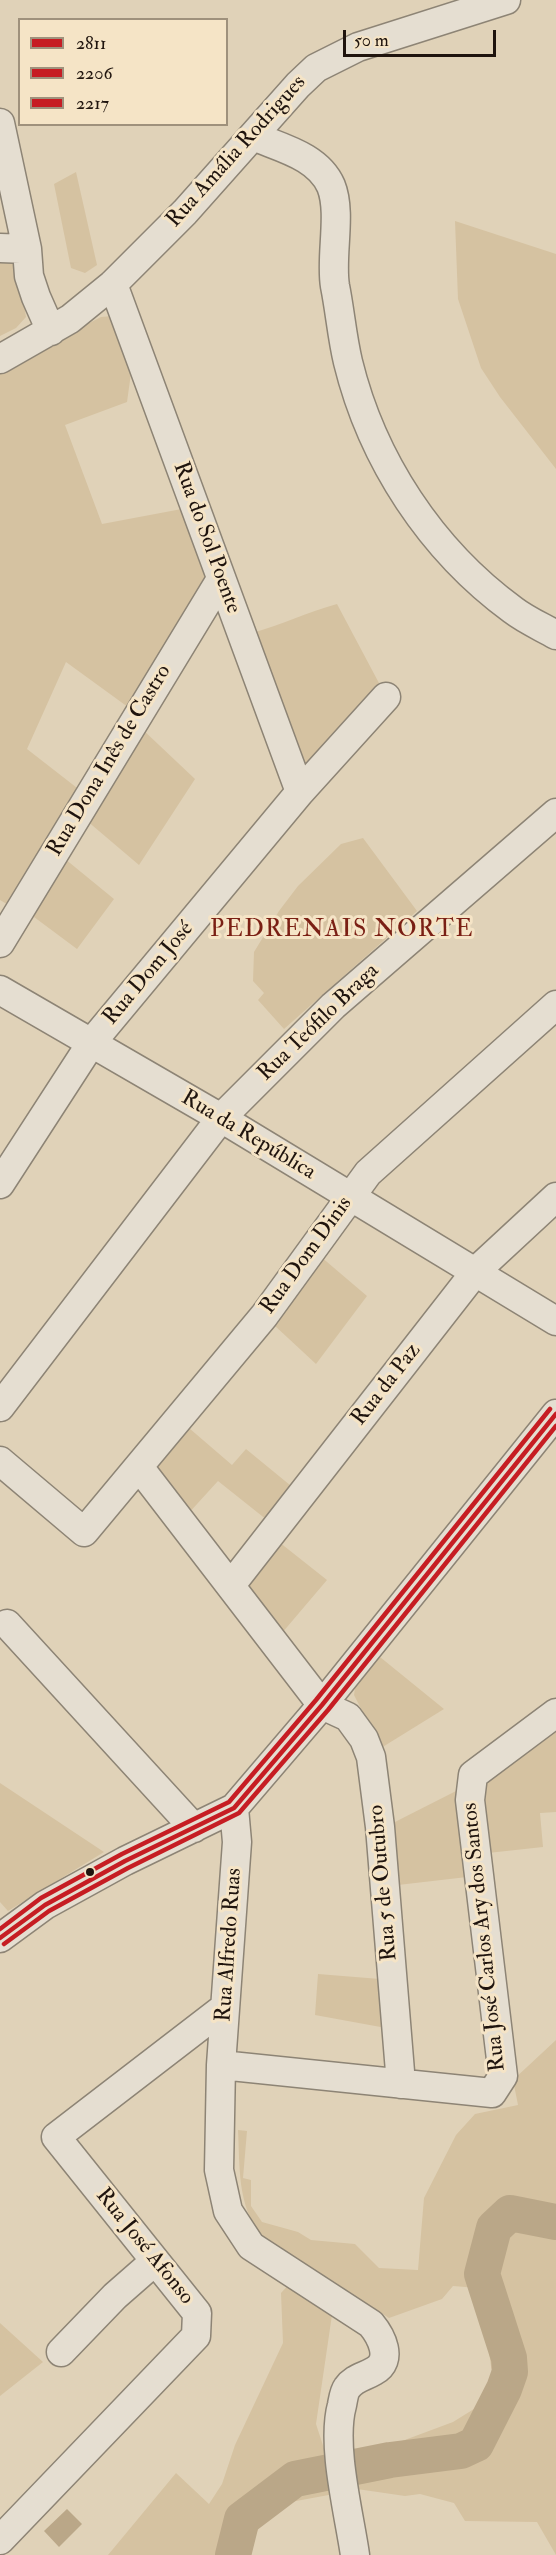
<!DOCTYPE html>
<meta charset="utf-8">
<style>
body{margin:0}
#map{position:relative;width:556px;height:2555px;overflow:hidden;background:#e0d2b8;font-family:"IM FELL Double Pica",serif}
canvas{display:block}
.legend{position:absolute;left:18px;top:18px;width:210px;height:108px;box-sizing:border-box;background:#f5e4c6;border:2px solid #9f917c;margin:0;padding:8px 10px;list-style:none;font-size:18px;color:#1f140e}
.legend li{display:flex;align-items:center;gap:12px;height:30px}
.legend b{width:30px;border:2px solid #9f917c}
.scale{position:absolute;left:343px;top:30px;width:153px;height:27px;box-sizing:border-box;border:3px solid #1f140e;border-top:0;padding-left:8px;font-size:18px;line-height:21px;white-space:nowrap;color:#1f140e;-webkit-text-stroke:4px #f5e4c6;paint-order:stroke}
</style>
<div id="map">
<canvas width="556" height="2555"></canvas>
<ul class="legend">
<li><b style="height:8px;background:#c61d23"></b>2811</li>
<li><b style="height:8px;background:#c61d23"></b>2206</li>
<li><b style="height:8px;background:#c61d23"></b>2217</li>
</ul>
<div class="scale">50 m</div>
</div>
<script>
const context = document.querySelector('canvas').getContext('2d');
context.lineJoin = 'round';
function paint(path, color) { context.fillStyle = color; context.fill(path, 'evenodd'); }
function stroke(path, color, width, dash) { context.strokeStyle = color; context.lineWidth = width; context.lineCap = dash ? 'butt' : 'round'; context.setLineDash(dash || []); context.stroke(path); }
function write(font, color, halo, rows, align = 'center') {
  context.font = font + ' "IM FELL Double Pica",serif'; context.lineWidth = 6; context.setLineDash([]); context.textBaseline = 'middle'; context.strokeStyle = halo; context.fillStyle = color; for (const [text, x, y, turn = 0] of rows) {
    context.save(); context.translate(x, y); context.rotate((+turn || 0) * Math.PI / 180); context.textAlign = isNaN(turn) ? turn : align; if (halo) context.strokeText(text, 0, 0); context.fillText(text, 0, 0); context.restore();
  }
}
const green = new Path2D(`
 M 76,172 L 97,265 L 85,273 L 71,268 L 54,184 Z
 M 455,221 L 556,254 L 556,469 L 500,397 L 481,368 L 458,299 Z
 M 0,260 L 12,260 L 18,265 L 26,317 L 16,328 L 0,336 Z
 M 113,316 L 132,366 L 127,402 L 65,425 L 102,524 L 187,508 L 213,578 L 132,710 L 66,662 L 27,749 L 81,791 L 10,906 L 0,900 L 0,369 L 101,317 Z
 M 337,604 L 380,685 L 307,771 L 252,633 C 281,625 308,612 337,604 Z
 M 141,728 L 195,779 L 139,865 L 86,820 Z
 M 363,838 L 417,911 L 284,1029 L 258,1000 L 264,993 L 253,981 L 254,952 L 279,911 L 298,886 L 341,844 Z
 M 59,854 L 114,899 L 77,949 L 30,914 Z
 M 320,1256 L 367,1296 L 316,1364 L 274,1325 Z
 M 189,1428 L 232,1465 L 246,1449 L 296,1490 L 272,1524 L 218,1481 L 187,1515 L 156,1472 L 159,1462 Z
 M 279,1542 L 327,1580 L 282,1633 L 250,1595 L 248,1580 Z
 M 380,1657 L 444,1709 L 381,1748 L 354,1695 L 355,1688 Z
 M 556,1727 L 556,1812 L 540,1813 L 543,1847 L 488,1853 L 481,1795 L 484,1785 Z
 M 0,1783 L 104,1852 L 8,1911 L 0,1902 Z
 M 458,1790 L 467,1877 L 398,1885 L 391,1824 Z
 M 318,1974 L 380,1979 L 386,2028 L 315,2015 Z
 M 556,2040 L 556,2555 L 537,2522 L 465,2521 L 454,2503 L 420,2494 L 405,2496 L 357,2489 L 351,2460 L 453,2422 L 482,2404 L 493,2381 L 485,2322 L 478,2288 L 453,2286 L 442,2299 L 389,2318 L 261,2235 C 237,2205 240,2167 238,2130 L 247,2131 L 243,2178 L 251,2180 L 251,2206 L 262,2222 L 298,2232 L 311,2240 L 355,2244 L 379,2268 L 418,2270 L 424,2198 L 456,2135 L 475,2114 L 518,2105 L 513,2080 Z
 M 293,2280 L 333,2308 L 316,2424 L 329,2464 L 334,2494 L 280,2504 L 265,2514 L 246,2555 L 108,2555 L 176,2473 L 209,2504 L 222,2484 L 235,2445 L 283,2343 L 281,2293 Z
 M 0,2323 L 43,2362 L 0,2396 Z`);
const water = new Path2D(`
 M 67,2509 L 82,2524 L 59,2547 L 44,2531 Z`);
const river = new Path2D(`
 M 233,2555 L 242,2519 L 295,2479 L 390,2460 L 461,2451 L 476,2444 L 504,2389 L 510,2372 L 509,2358 L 482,2274 L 494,2228 L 510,2213 L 556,2222`);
const minor = new Path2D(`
 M 0,123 L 27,249 L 29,276 L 36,297 L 51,331
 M 253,136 C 281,148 318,156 331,186 C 342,213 330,257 335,286 C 340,311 342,337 348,362 C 372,460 431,550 513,610 C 526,620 542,627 556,635
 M 0,248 L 27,249
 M 113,284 L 300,792
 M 0,359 L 70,319 L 113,284 L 185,212 L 298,85 L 316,68 L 358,47 L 506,0
 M 0,943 L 221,579
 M 0,990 L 221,1118 L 556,1321
 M 0,1184 L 92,1042 L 300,792 L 386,697
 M 0,1407 L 221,1118 L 333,1006 L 556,813
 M 0,1461 L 84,1532 L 264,1316 L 368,1173 L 556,1005
 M 139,1467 L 322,1705 L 348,1717 L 364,1739 L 371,1757 L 380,1827 L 401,2084
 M 231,1585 L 476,1271 L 556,1197
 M 7,1624 L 194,1828
 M 234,1808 L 237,1842 L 221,2065 L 219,2170 L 228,2211 L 251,2246 L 371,2324 C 381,2336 394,2360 374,2371 C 364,2377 354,2378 347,2388 C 344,2392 343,2400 342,2405 C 331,2445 349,2513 355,2555
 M 0,1938 L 45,1905 L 125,1861 L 234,1808 L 322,1705 L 556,1414
 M 221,2065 L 492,2093 L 503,2076 L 470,1800 L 473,1775 L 556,1713
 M 61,2352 L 115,2296 L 155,2261
 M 0,2540 L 196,2336 L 197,2313 L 56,2137 L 225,2007`);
const bus1 = new Path2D(`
 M 0,1938 L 45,1905 L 125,1861 L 234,1808 L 322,1705 L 556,1414`);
const bus2 = new Path2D(`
 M 4,1944 L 49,1911 L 128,1868 L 239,1813 L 328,1710 L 556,1426`);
const bus3 = new Path2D(`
 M 0,1929 L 41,1898 L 122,1854 L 229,1802 L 316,1700 L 550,1409`);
const markers = [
 [90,1872,5,"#1f140e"]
];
const streetNames = [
 ["Rua Amália Rodrigues",237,152,-48],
 ["Rua do Sol Poente",206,538,70],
 ["Rua Dona Inês de Castro",110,761,-59],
 ["Rua Dom José",149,974,-50],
 ["Rua Teófilo Braga",319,1023,-44],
 ["Rua da República",248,1136,31],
 ["Rua Dom Dinis",307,1256,-54],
 ["Rua da Paz",387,1385,-52],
 ["Rua 5 de Outubro",384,1883,-95],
 ["Rua José Carlos Ary dos Santos",485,1937,-96],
 ["Rua Alfredo Ruas",230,1945,-86],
 ["Rua José Afonso",144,2247,51]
];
const neighbourhoodNames = [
 ["PEDRENAIS NORTE",342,931]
];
paint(green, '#d5c2a1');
paint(water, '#baa788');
stroke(river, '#baa788', 36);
stroke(minor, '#8d8475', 31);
stroke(minor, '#e5ded1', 28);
stroke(bus1, '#c61d23', 4.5);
stroke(bus2, '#c61d23', 4.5);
stroke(bus3, '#c61d23', 4.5);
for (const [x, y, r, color] of markers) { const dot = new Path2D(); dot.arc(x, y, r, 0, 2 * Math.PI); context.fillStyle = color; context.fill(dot); stroke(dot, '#f5e4c6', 2); }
write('22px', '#1f140e', '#f5e4c6', streetNames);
context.letterSpacing = '1.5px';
write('24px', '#7a1f14', '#f5e4c6', neighbourhoodNames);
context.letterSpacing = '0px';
</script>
